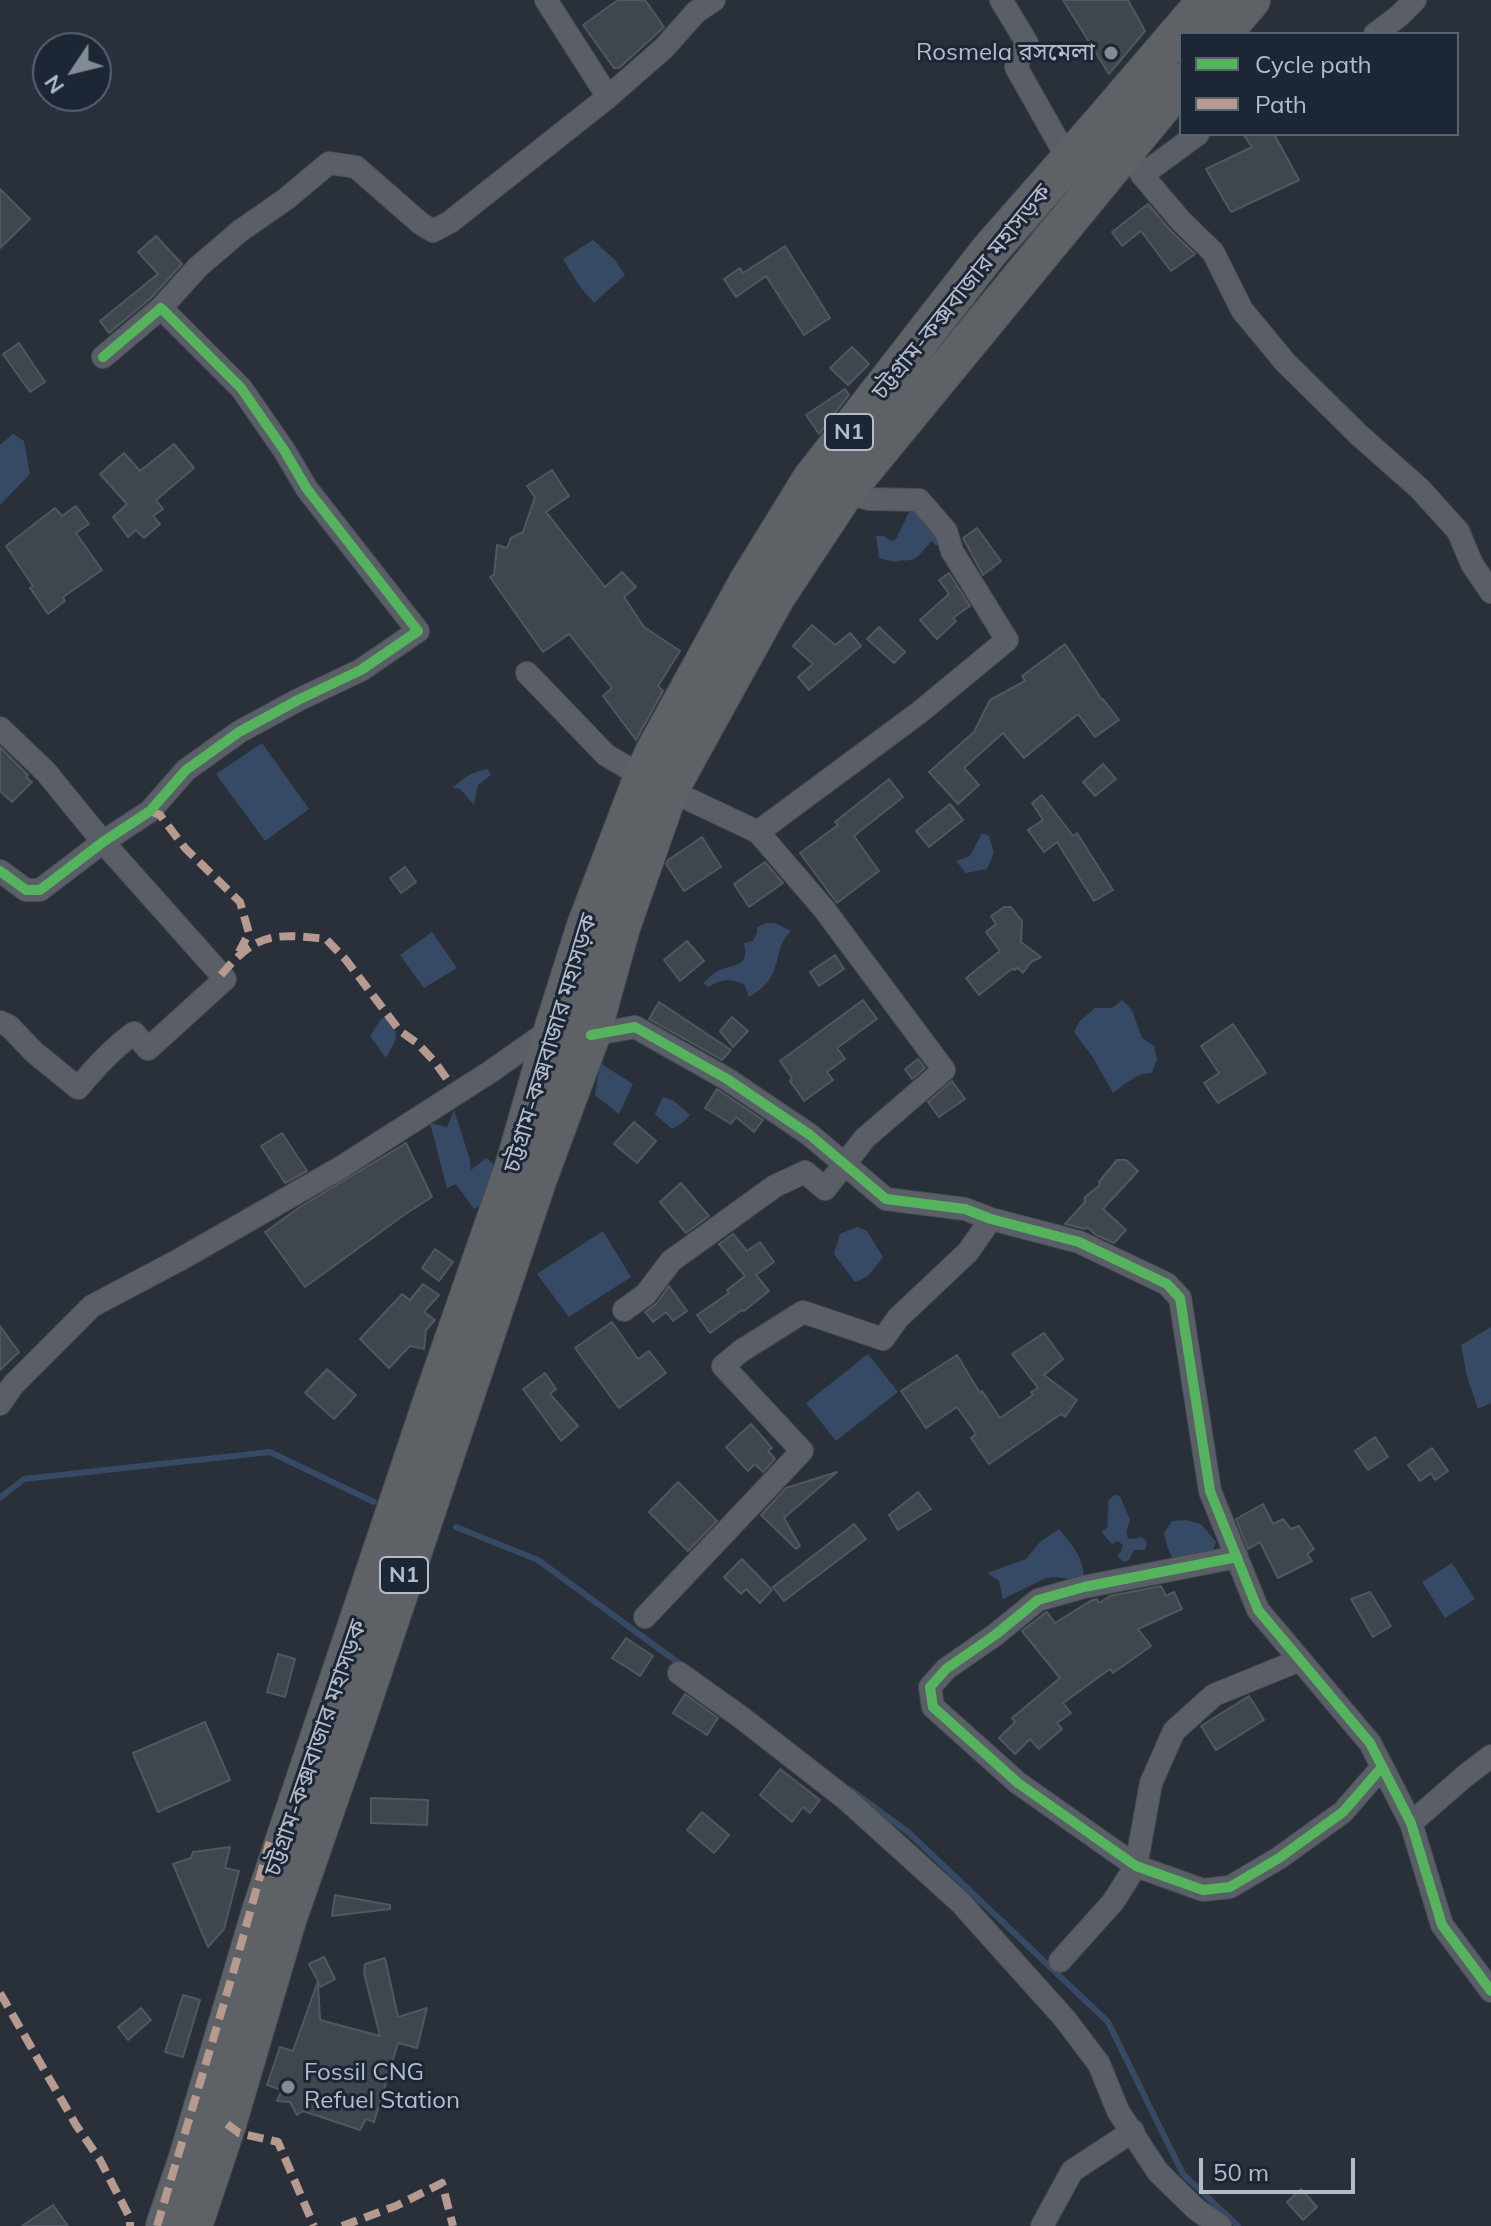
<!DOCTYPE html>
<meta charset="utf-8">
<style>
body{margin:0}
#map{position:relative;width:1491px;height:2226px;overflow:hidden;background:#293039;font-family:Mulish,sans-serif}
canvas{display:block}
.legend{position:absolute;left:1179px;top:32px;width:280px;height:104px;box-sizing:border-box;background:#1c2634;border:2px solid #586270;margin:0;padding:10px 14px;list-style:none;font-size:24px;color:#b3bcca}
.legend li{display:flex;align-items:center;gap:16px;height:40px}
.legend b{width:40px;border:2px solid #586270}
.north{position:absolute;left:32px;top:32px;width:80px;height:80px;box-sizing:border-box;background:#1c2634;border:2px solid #586270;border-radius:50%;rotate:235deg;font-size:22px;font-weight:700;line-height:32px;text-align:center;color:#b3bcca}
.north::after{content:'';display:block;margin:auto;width:28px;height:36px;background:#838b97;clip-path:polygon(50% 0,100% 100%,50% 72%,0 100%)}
.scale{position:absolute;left:1199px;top:2158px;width:156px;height:36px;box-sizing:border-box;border:4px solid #b3bcca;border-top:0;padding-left:10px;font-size:24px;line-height:28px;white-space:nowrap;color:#b3bcca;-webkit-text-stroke:6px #1c2634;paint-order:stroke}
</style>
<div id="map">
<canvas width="1491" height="2226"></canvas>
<ul class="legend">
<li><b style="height:10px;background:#56b35d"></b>Cycle path</li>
<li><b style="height:10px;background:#b69a8f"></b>Path</li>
</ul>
<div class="north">N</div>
<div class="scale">50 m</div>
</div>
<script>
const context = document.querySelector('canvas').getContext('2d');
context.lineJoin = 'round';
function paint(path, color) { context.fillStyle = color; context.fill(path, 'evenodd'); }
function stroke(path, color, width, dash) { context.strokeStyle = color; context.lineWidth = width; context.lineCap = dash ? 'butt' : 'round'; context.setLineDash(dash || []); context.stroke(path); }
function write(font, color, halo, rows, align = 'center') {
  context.font = font + ' Mulish,"Noto Sans Bengali",sans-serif'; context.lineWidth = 6; context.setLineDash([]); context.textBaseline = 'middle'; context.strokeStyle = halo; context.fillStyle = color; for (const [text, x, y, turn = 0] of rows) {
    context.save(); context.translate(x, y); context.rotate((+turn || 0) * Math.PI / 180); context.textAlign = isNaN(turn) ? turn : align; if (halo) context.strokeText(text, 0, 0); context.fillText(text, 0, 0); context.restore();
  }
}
const water = new Path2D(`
 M 593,240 L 615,260 L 625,275 L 594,303 L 578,284 L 563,259 Z
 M 13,434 L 24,441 L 30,474 L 0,505 L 0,445 Z
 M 910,504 L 947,545 L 935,545 L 932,541 C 926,546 920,556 914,559 C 907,562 902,559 895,562 L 879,558 L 876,536 L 884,536 L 891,541 L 896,539 L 910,510 Z
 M 262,743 L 309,809 L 265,841 L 216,774 Z
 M 487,769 L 491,775 L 478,785 L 474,805 L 460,789 L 453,788 C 463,777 473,772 487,769 Z
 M 982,833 L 989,836 L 994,852 L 987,869 L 966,873 L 956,861 L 970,856 Z
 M 767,923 L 775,923 L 791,931 C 770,950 787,976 749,997 L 744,984 C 729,978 722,979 708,987 L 703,983 C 708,979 713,973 720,970 C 734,964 750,967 744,943 L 753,941 L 757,933 L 757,927 Z
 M 432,932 L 457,968 L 424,988 L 400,955 Z
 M 1122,1000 L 1132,1010 L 1142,1038 L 1154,1046 L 1157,1059 L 1152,1073 C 1136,1073 1125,1084 1113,1093 L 1092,1056 L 1074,1032 L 1079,1022 L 1095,1008 L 1112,1008 Z
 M 385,1017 C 402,1034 397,1038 386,1058 L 370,1036 L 381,1019 Z
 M 600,1063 L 633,1084 L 619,1114 L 595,1095 Z
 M 663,1097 L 674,1101 L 690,1115 L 682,1123 L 672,1129 L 655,1114 Z
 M 454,1110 L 470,1160 L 471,1170 L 486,1158 L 495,1165 L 482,1204 L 474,1209 L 456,1184 L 447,1188 L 430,1123 L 447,1127 Z
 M 857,1227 L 867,1231 L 883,1257 L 868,1276 L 855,1282 L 834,1254 L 840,1234 Z
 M 603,1231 L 631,1277 L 569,1317 L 537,1274 Z
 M 1491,1327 L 1491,1403 L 1478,1409 L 1467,1376 L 1461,1345 Z
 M 868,1354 L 898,1392 L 836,1441 L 806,1403 Z
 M 1114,1495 L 1120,1496 L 1130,1520 L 1126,1533 L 1129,1539 L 1142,1537 L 1147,1542 L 1145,1550 L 1134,1550 L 1129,1560 L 1124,1562 L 1117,1556 L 1121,1551 L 1123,1545 L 1118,1541 L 1112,1544 L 1101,1532 L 1108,1527 C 1106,1518 1110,1511 1108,1501 Z
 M 1185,1520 L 1201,1524 L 1216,1542 L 1213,1551 L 1173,1560 L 1167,1546 L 1164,1533 L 1172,1521 Z
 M 1059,1529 C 1071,1543 1083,1557 1084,1576 L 1069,1579 L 1057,1577 L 1046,1578 L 1003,1599 L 999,1581 L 987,1573 L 1026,1559 L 1040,1542 Z
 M 1452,1563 L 1475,1599 L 1445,1618 L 1422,1582 Z`);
const stream = new Path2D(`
 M 0,1498 L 24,1479 L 270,1452 L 374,1502
 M 456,1527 L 538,1560 L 684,1667
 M 851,1790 L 908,1832 L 1108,2022 L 1183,2174 L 1238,2226`);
const building = new Path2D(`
 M 618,0 L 645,0 L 664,27 L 619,68 L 614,68 L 583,25 Z
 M 1063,0 L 1128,0 L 1145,31 L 1109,74 Z
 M 1243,134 L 1274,134 L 1299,180 L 1231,212 L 1206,169 L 1252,147 Z
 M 0,189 L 30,219 L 0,248 Z
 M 1148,204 L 1170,230 L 1195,254 L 1171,271 L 1141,231 L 1122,246 L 1112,232 Z
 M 156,236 L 182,264 L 151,298 L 109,333 L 100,321 L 158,274 L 138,252 Z
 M 785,246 L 830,318 L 804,335 L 766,276 L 736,297 L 724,279 L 740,268 L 743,273 Z
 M 19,343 L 45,382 L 30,392 L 3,354 Z
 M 852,347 L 869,364 L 848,385 L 830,368 Z
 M 845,389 L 849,395 L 819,434 L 806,415 Z
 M 174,444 L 194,468 L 156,500 L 163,509 L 153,516 L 160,524 L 144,538 L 136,530 L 128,537 L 113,517 L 127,504 L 100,474 L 124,453 L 140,471 Z
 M 552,470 L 569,496 L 546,512 L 605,587 L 622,572 L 636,587 L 624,597 L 644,627 L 680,651 L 658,686 L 663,691 L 636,740 L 603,696 L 612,688 L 569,634 L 543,652 L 490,577 L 494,575 L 497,545 L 507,548 L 511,538 L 523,532 L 535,497 L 527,486 Z
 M 76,506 L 89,524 L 76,533 L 102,570 L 63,597 L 65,601 L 48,614 L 30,588 L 33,586 L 6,546 L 55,508 L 62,516 Z
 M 977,528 L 1001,561 L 983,575 L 963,538 Z
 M 949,573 L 970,606 L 953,618 L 956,621 L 937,639 L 920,620 L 949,594 L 939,580 Z
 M 812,625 L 835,645 L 850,633 L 861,646 L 809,690 L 798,677 L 813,664 L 793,646 Z
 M 879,627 L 905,652 L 894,663 L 867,639 Z
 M 1065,644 L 1102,700 L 1103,699 L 1119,720 L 1095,737 L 1078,714 L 1024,758 L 1003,733 L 964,768 L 979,785 L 958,804 L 929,772 L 974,732 L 990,700 L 1025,681 L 1022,676 Z
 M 0,747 L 28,775 L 26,777 L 32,782 L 12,802 L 0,791 Z
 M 1103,764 L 1116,779 L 1095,796 L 1083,782 Z
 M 889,779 L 903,797 L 854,836 L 879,871 L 837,903 L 800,853 L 838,825 L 835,822 Z
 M 1042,795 L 1073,836 L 1077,833 L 1113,890 L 1094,901 L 1057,842 L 1044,852 L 1028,830 L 1043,820 L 1032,803 Z
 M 950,804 L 963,820 L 929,847 L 916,831 Z
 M 702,837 L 721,867 L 684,891 L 666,864 L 668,860 Z
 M 765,862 L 783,883 L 749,907 L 734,884 Z
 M 405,867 L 416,882 L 401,893 L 390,878 Z
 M 1004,907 L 1011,907 L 1022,921 L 1021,942 L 1041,957 L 1031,962 L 1023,973 L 1018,968 L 1014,970 L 1013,968 L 979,995 L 966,978 L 1000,951 L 986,932 L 996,924 L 991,916 Z
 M 687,941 L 704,961 L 680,981 L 664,960 Z
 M 835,955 L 844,969 L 819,986 L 810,972 Z
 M 863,1000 L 877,1019 L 837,1048 L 845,1059 L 827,1072 L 833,1080 L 804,1101 L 790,1081 L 792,1078 L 780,1061 Z
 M 659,1002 L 731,1050 L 722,1060 L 649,1019 Z
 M 732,1017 L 748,1031 L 733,1047 L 720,1031 Z
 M 1233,1024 L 1266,1073 L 1218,1103 L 1204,1083 L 1219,1073 L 1201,1046 Z
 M 918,1059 L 925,1068 L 912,1079 L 905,1069 Z
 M 952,1081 L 965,1099 L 939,1117 L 928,1102 Z
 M 717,1089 L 763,1120 L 754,1132 L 736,1117 L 731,1124 L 705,1108 Z
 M 634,1122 L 656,1141 L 637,1163 L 614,1144 Z
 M 282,1133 L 307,1171 L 285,1183 L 261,1146 Z
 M 406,1143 L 432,1197 L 404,1215 L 305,1287 L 265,1232 L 300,1207 Z
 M 1117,1160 L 1126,1160 L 1138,1171 L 1103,1209 L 1126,1230 L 1114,1243 L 1096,1235 L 1087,1227 L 1085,1229 L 1065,1224 L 1085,1202 L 1085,1197 L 1100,1185 L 1099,1182 Z
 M 681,1183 L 709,1216 L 686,1233 L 660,1202 Z
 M 733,1234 L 747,1251 L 760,1242 L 774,1262 L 756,1275 L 769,1291 L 744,1311 L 742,1310 L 710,1333 L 697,1315 L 729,1293 L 727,1290 L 745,1276 L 719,1244 Z
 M 435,1249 L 453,1262 L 439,1281 L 422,1268 Z
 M 423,1284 L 439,1295 L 424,1312 L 435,1320 L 426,1330 L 424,1349 L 410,1346 L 389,1368 L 360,1339 L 402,1294 L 410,1300 Z
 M 669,1286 L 687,1311 L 673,1321 L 666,1312 L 653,1322 L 645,1312 L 657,1303 Z
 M 612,1322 L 638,1359 L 649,1351 L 666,1373 L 619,1408 L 575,1348 Z
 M 0,1326 L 19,1352 L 0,1370 Z
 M 1044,1333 L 1063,1359 L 1044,1375 L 1077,1400 L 1065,1417 L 1061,1414 L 989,1464 L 971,1438 L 976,1434 L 957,1407 L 926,1428 L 901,1391 L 957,1355 L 980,1393 L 982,1391 L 1000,1418 L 1033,1395 L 1031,1392 L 1038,1388 L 1012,1354 Z
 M 327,1369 L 356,1395 L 334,1419 L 305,1393 Z
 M 545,1373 L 556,1389 L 550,1394 L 578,1426 L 561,1441 L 523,1389 Z
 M 751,1424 L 772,1448 L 768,1451 L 775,1459 L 763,1472 L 755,1464 L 748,1471 L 726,1447 Z
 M 1375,1437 L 1388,1457 L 1368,1470 L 1355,1451 Z
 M 1432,1448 L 1448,1471 L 1435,1480 L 1431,1473 L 1420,1481 L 1408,1465 Z
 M 837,1472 L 784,1518 L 800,1546 L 796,1549 L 761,1515 L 786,1488 Z
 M 678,1482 L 717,1521 L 688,1551 L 649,1512 Z
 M 918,1492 L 931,1509 L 898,1530 L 889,1515 Z
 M 1263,1504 L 1273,1524 L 1283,1519 L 1291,1529 L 1299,1526 L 1314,1549 L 1307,1554 L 1312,1561 L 1278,1578 L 1260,1542 L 1248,1549 L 1236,1519 Z
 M 854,1524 L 866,1539 L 784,1601 L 773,1587 Z
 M 742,1559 L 772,1590 L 760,1603 L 746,1589 L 741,1594 L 724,1577 Z
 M 1161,1586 L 1166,1596 L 1174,1592 L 1182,1609 L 1138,1629 L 1151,1646 L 1113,1673 L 1110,1669 L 1063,1703 L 1071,1713 L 1057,1723 L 1062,1729 L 1039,1749 L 1030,1739 L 1015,1754 L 999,1738 L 1015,1722 L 1012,1718 L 1060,1678 L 1022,1631 L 1045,1613 L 1047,1612 L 1055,1623 L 1092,1600 L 1097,1599 L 1099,1603 L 1110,1596 Z
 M 1370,1592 L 1391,1626 L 1373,1637 L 1351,1599 Z
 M 626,1638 L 653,1656 L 640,1676 L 612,1658 Z
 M 278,1654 L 295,1659 L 285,1697 L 267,1692 Z
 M 685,1694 L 718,1718 L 707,1735 L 673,1713 Z
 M 1249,1696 L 1264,1720 L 1216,1750 L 1201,1726 Z
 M 205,1722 L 230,1780 L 158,1812 L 133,1753 Z
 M 780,1769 L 820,1800 L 810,1813 L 803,1807 L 792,1822 L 760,1795 Z
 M 371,1798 L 428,1800 L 427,1825 L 371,1823 Z
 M 702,1812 L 729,1835 L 714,1853 L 687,1830 Z
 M 230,1847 L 225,1868 L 239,1871 L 224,1929 L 208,1947 L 173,1864 L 191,1858 L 193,1852 Z
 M 335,1895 L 390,1905 L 390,1909 L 332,1916 Z
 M 324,1957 L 335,1979 L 321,1987 L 318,1982 L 320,2020 L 380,2036 L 364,1973 L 365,1964 L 385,1958 L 398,2017 L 427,2008 L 417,2048 L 398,2043 L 374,2122 L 366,2119 L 360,2130 L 303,2111 L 297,2115 L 290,2102 L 277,2101 L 282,2090 L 267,2085 L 280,2047 L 293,2051 L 318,1981 L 309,1964 Z
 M 183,1995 L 200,2000 L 183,2057 L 165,2052 Z
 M 141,2008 L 151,2020 L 128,2040 L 118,2027 Z
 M 1301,2189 L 1317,2207 L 1303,2220 L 1287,2202 Z
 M 53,2205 L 68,2226 L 22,2226 Z`);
const minor = new Path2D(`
 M 1001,0 L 1027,43 L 1016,67 L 1069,161
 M 1375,34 L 1399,16 L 1415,0
 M 608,97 L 664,48 L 696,12 L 714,0
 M 1127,147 L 1142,175 L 1181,221 L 1213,252 L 1242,310 L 1285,362 L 1359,435 L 1420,489 L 1458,531 L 1472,564 L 1491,592
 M 1142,175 L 1198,134
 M 161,308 L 198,267 L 240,231 L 286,199 L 329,163 L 356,167 L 420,223 L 433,231 L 450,222 L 608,97 L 546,0
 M 527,673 L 606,755 L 643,777
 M 0,728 L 46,772 L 103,842 L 225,979 L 148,1049 L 134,1033 C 112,1049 96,1067 78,1088 L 34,1052 L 9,1026 L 0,1022
 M 669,790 L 758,832
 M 0,871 L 26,890 L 40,890 L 103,842 L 150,811 L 186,770 L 239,732 L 298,700 L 361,670 L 418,631 L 307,489 L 284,450 L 241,388 L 161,308 L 103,357
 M 591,1035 L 635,1027 L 727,1079 L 810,1135 L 886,1199 L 965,1209 L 991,1219 L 1079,1242 L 1167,1284 L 1180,1298 L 1210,1491 L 1258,1610 L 1370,1743 L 1411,1823 L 1442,1925 L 1491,1991
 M 624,1310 L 646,1294 L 671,1261 L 775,1186 L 805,1172 L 825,1189 L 865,1138 L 944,1070 L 824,909 L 758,832 L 920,712 L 1007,640 L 952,551 L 946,531 L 919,500 L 869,499 L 845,492
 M 0,1404 L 13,1385 L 92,1306 L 179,1260 L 340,1168 L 490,1072 L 554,1027
 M 1237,1557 L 1084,1587 L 1038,1600 L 995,1635 L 946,1669 L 930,1687 L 933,1707 L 1018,1783 L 1136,1866 L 1203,1890 L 1230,1887 L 1279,1858 L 1343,1812 L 1382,1767
 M 645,1617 L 802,1451 L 723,1366 L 741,1351 L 803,1312 L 883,1339 L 898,1318 L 968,1252 L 991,1219
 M 679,1673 L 742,1718 L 846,1799 L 960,1902 L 1065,2019 L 1099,2064 L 1118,2111 L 1158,2172 L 1196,2209 L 1220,2226
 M 1411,1823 L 1465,1776 L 1491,1756
 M 1060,1961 L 1113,1902 L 1136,1866 L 1151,1783 L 1174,1731 L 1214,1695 L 1300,1660
 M 1042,2226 L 1072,2171 L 1133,2131`);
const trunk = new Path2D(`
 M 1222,34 L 1251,0
 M 165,2226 L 188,2158 L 262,1908 L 433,1399 L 514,1167 L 554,1027 L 586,926 L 643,777 L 654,753 L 747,584 L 811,480 L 990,250 L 1099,126 L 1207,0
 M 193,2226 L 227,2124 L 287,1920 L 354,1727 L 538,1178 L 591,1035 L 621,927 L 669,790 L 775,598 L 845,492 L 1181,83`);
const quiet = new Path2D(`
 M 150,811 L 160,815 L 185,848 L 240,902 L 249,933 L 239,952
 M 221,975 C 256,933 273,933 326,939 L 346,960 L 400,1031 L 417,1043 L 435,1062 L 451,1085
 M 0,1993 L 76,2125 L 100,2160 L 130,2218 L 130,2226
 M 227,2124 L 239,2133 L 278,2142 L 314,2226
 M 157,2226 L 233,1973 L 271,1837
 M 342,2226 L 396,2206 L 442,2183 L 453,2226`);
const cycleway = new Path2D(`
 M 0,871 L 26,890 L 40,890 L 103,842 L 150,811 L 186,770 L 239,732 L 298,700 L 361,670 L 418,631 L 307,489 L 284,450 L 241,388 L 161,308 L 103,357
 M 591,1035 L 635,1027 L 727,1079 L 810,1135 L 886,1199 L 965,1209 L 991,1219 L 1079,1242 L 1167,1284 L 1180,1298 L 1210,1491 L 1258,1610 L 1370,1743 L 1411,1823 L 1442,1925 L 1491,1991
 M 1237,1557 L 1084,1587 L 1038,1600 L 995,1635 L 946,1669 L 930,1687 L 933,1707 L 1018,1783 L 1136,1866 L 1203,1890 L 1230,1887 L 1279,1858 L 1343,1812 L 1382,1767`);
const markers = [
 [1111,53,8,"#838b97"],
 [288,2087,8,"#838b97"]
];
const shields = [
 [849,432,48],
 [404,1575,48]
];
const shieldNames = [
 ["N1",849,432],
 ["N1",404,1575]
];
const poiNames = [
 ["Rosmela রসমেলা",1095,53],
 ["Fossil CNG",304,2073,"left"],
 ["Refuel Station",304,2101,"left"]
];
const streetNames = [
 ["চট্টগ্রাম-কক্সবাজার মহাসড়ক",962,292,-51],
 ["চট্টগ্রাম-কক্সবাজার মহাসড়ক",551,1043,-73],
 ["চট্টগ্রাম-কক্সবাজার মহাসড়ক",316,1748,-71]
];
paint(water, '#364a65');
stroke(stream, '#364a65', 6);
paint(building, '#40464e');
stroke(building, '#515760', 2);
stroke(minor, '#484c53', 24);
stroke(trunk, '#464c54', 40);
stroke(minor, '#5a5e66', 22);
stroke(trunk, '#5e6267', 38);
stroke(quiet, '#b69a8f', 8, [16, 8]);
stroke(cycleway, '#56b35d', 10);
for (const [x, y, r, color] of markers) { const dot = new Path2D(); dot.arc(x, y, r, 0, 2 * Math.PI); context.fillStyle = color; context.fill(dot); stroke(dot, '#1c2634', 3); }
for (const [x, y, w] of shields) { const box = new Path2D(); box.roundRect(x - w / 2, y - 18, w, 36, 6); context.fillStyle = '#1c2634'; context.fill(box); stroke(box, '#b3bcca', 2); }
write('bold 22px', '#b3bcca', null, shieldNames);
write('24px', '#b3bcca', '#1c2634', poiNames, 'right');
write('24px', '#b3bcca', '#1c2634', streetNames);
</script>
